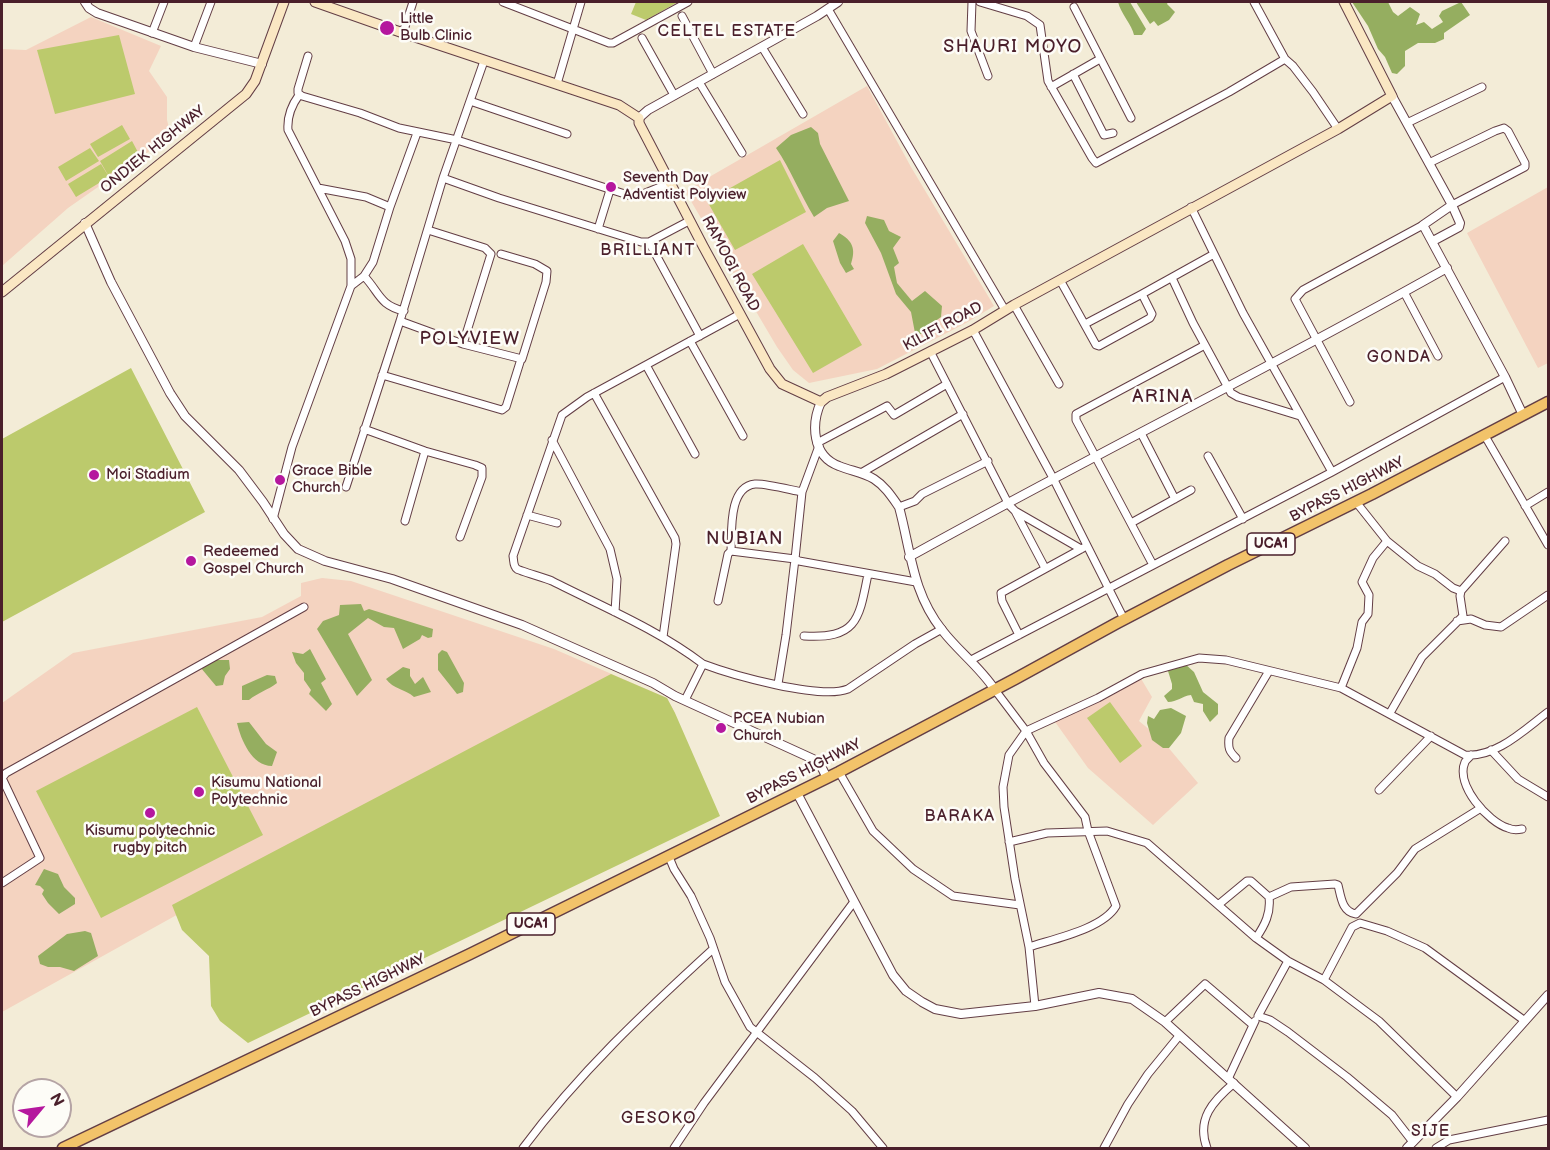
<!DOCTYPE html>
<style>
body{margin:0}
#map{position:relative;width:1550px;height:1150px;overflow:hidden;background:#f3ecd7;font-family:"Balsamiq Sans",sans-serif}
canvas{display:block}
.frame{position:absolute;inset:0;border:3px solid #4a1f2b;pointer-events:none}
.north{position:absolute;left:12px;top:1078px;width:60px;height:60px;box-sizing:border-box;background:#fdfcf7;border:2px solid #b5a4a5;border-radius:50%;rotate:61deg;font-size:16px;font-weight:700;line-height:24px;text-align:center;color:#4a1f2b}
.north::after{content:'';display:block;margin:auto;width:21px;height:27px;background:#b5179e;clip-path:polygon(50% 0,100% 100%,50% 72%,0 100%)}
</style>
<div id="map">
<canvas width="1550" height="1150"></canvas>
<div class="frame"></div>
<div class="north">N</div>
</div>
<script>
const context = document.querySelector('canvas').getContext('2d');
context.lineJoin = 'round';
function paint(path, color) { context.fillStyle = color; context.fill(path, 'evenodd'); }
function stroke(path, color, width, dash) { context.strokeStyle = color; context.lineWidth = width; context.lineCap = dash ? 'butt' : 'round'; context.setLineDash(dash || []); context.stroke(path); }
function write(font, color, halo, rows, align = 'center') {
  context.font = font + ' "Balsamiq Sans",sans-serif'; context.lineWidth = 5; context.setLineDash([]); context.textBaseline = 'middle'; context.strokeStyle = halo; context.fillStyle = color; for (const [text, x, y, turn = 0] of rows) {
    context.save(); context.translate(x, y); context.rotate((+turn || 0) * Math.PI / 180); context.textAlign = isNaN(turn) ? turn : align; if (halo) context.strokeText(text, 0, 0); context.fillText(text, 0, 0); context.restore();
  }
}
const built = new Path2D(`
 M 91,17 L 161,46 L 149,71 L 167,97 L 167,120 L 171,136 L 68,208 L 2,266 L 2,49 L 26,50 Z
 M 867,86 L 911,167 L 994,306 L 966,323 L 877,369 L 809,383 L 793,370 L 777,347 L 685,191 Z
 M 1548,187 L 1548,363 L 1538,368 L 1467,233 Z
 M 322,578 L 351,581 L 554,649 L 667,698 L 675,713 L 236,882 L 2,1012 L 2,703 L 73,653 L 262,617 L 301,596 L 301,583 Z
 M 1140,677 L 1152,697 L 1139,721 L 1162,740 L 1198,783 L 1153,825 L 1088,768 L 1053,719 Z`);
const green = new Path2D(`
 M 636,2 L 678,2 L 646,20 L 631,14 Z
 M 119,35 L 135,94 L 55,114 L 37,50 Z
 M 122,125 L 130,139 L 98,157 L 90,144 Z
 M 132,141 L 140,156 L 108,175 L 100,161 Z
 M 90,148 L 99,161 L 66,181 L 58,167 Z
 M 780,160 L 806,212 L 735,250 L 707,201 Z
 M 101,164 L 109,177 L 76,197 L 68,184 Z
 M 803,244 L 862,345 L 813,373 L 752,274 Z
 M 131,368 L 205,512 L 2,622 L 2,439 Z
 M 611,674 L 667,698 L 675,713 L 720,816 L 248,1043 L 220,1021 L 211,1006 L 209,956 L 182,930 L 172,905 Z
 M 1110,702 L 1142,746 L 1120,763 L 1087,718 Z
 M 197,707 L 263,835 L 101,918 L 36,791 Z`);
const forest = new Path2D(`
 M 1118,2 L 1130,2 L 1146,29 L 1142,35 L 1134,35 C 1132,25 1121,14 1118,2 Z
 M 1136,2 L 1168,2 L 1167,4 L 1175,12 L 1169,20 L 1158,26 L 1154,21 L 1150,24 Z
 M 1352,2 L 1388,2 L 1393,12 L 1398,16 L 1410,7 L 1420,14 L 1416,25 L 1424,22 L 1432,29 L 1443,22 L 1439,16 L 1442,11 L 1461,2 L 1470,15 L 1444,33 L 1444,39 L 1435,43 L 1418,43 L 1405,51 L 1405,66 L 1397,74 L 1392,73 L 1385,57 L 1378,49 L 1368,26 Z
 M 811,127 L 818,133 L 820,144 L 849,201 L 827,208 L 814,217 C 800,194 791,170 776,148 L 791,135 Z
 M 867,216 L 884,220 L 889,231 L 901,237 L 893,248 L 899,263 L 894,267 L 897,283 L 912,301 L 925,291 L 942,306 L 941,317 L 934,322 L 921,334 L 915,333 L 911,312 L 896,294 L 881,253 L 865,223 Z
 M 839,233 C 853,241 856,249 851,264 L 854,269 L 846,273 L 840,263 L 833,241 Z
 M 361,604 L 364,611 L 369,609 L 433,629 L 432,637 L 428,638 L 422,635 L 420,639 L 403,649 L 394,628 L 384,627 L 368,618 L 348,634 L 372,680 L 357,696 L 317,629 L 323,621 L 339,615 L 340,605 Z
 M 310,649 L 326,679 L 321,683 L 332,704 L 326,711 L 309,694 L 311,690 L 304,680 L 304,673 L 296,663 L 292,652 L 303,654 Z
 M 442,650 L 447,652 L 464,683 L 463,692 L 457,694 L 438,670 L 438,654 Z
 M 213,660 L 229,660 L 230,669 L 225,676 L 223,685 L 216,686 L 201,668 Z
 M 1184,663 L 1194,672 L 1203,692 L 1218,704 L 1218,714 L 1210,722 L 1203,711 L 1203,704 L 1194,702 L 1191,695 C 1182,696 1177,702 1168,702 L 1164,696 L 1172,689 L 1172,684 L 1168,671 L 1175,665 Z
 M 403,667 L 410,669 L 410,676 L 415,684 L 423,677 L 431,692 L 414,697 C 405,689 393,689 386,679 Z
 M 267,675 L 275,676 L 277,683 C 268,690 257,693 249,700 L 242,700 L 242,686 Z
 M 1171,708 L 1186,716 L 1181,733 L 1169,748 L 1163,748 L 1152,740 L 1147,723 L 1148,716 L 1154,719 L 1160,710 Z
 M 249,722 L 266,744 L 277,752 L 272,766 C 252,766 241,740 237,723 Z
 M 44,869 L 58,874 L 64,887 L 75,898 L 75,904 L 59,914 L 48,903 L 42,894 L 44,890 L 40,886 L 35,885 Z
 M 85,931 L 91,933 L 98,956 L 74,971 L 60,967 L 48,967 L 40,964 L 38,956 L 67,934 Z`);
const minor = new Path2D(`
 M 503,2 L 609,43 L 613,43 L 688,2
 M 972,2 L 971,31 L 988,76
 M 980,2 L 1027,16 L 1040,25 L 1048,81 L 1092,158 L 1096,163 L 1229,92 L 1285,59
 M 1254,2 L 1285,59 L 1293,66 L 1313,92 L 1338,129
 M 1074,7 L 1131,118
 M 828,9 L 1005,310
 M 682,16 L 713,74
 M 152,33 L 164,2
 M 403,33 L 413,2
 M 642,38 L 674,95
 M 194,47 L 211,2
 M 762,47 L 803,114
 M 308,56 L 298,89 L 298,93 L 302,96 L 360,113 L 399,128 L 457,140 L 631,196 L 638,196 L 670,183
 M 484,61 L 443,178 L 499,198 L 641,242 L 649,242 L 689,221
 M 1073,74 L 1104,135 L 1113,133
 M 699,82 L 742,153
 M 557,84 L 581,2
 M 1051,87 L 1100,59
 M 470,101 L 567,134
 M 1407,123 L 1482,87
 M 1429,163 L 1495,131 L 1504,128 L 1508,131 L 1525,163 L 1525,167 L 1452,205
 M 318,188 L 366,197 L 390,207
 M 1191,207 L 1243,313 L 1332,472
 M 598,229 L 610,190
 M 428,230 L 485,248 L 491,254 L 463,344
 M 649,242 L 700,336
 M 364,276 C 380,293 379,305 404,311
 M 1172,278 L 1193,323 L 1231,393 L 1238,397 L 1300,416
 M 1060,280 L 1096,345 L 1099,346 L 1150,318 L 1152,314 L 1142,294 L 1085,324
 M 351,286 L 364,276 L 373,262 L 390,207 L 417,133
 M 1404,292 L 1438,356
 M 1142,294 L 1214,254
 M 1014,305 L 1059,384
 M 400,321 L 463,344 L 522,359 L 546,282 L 547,271 L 535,264 L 501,254
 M 973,330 L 1053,478 L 1124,619
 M 690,341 L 743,436
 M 930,351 L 1009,505 L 1015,511 L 1081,549
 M 646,365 L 695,454
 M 382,375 L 502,410 L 506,407 L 521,359
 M 594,393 L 675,538 L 676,544 L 663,637
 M 1350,402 L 1295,299 L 1303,290 L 1423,225
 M 364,429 L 425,451 L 475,465 L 482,468 L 482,477 L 460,537
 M 1141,433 L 1175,499
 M 1485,436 L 1548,545
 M 552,440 L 610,549 L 617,579 L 615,612
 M 817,443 L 887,406 L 894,415 L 947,384
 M 819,446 L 802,492 L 795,559 L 799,561 L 916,582
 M 1208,456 L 1243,519
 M 861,473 L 963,414
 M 346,487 L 400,321 L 443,178
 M 1525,506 L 1548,492
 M 899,507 L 915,501 L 922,494 L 988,461
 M 1015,511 L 1045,568
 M 527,515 L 557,523
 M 273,519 L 292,447 L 351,286 L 351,259 L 345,241 L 288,130 C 287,117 291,106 299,95
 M 405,521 L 425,451
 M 1131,523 L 1191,490
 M 1387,541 L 1418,566 L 1435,574 L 1453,588 L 1461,591
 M 731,551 L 795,559 L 786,635 L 778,684
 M 1153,565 L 1076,420 L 1076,414 L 1205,345
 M 718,601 L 728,554 L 731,551 C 732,532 728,487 755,484 C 765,483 791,490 802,492
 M 1457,621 L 1471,619 L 1485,625 L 1501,627 L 1548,595
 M 1019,635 L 1002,601 L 1001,593 L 1083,548
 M 804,636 C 857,639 859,620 868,574
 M 971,660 L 1332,472 L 1505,377
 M 703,664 C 732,675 820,700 848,689 L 915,644 L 942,629
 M 1341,688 L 1357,648 L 1362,622 L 1368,614 L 1369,595 L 1362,582 L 1373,558 L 1387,541 L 1356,502
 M 995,690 L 1026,731 L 1044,763 L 1085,817 L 1088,831 L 1116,906 C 1103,929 1053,939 1029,947
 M 685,700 L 703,664 C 657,629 603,607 552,581 C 545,578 520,571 517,569 C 513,566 514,561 513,556 L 562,415 L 587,397 L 740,314
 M 1390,713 L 1422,657 L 1463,616 L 1460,596 L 1461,591 L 1505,541
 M 1491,750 L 1518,779 L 1548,797
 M 1471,755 C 1469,758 1466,760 1465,762 C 1455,785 1488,822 1508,828 C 1512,830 1517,830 1522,829
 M 1236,758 C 1229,751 1228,748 1229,738 L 1269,671
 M 839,772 L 873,831 L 913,869 L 953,896 L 1020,905
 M 1379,790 L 1431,736
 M 1009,842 L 1047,833 L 1107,831 L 1147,843 L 1256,938 L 1288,961 L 1324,980 L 1379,1021 L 1457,1097
 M 669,857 L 674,869 L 691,896 L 710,938 L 725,982 L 750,1027 L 815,1078 L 852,1111 L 883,1148
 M 2,883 L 40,858 L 2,778 L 6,773 L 304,607
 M 1218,905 L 1247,881 L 1251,881 L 1269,897 L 1291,887 L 1335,884 L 1338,885 C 1341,897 1342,912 1356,914 L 1397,873 L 1415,849 L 1481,808
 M 1256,938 C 1265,925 1271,913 1269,897
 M 1288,961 L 1258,1016 L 1270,1020 L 1288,1032 L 1347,1077 L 1392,1115 L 1413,1142
 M 1324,980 L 1352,927 L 1360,923 L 1387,931 L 1425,948 L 1525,1021
 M 1035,1006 L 1029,947 L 1015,879 L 1004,807 L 1003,787 L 1009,755 L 1026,731 L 1098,698 L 1142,674 L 1199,658 L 1226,660 L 1341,688 L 1465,755 C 1496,758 1525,729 1548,712
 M 1165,1022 L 1205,984 L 1253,1025
 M 1228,1079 L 1255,1021
 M 523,1148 C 579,1073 644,1012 713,949
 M 674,1148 L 704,1103 L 853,903
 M 1104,1148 L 1128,1104 L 1148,1074 L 1179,1036
 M 1207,1148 C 1196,1119 1213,1101 1234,1083
 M 1436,1148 L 1449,1140 L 1548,1120`);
const tertiary = new Path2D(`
 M 85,2 L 89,8 L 97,13 L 194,47 L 262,64
 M 1392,96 L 1452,205 L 1460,223 L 1459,227 L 1433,241
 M 639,118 L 648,110 L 817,16 L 838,2
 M 1452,205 L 1423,225 L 1505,377 L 1523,415
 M 85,223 L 111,282 L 170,393 L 185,416 L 239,470 L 263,502 L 284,534 L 298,549 L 325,561 L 392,579 L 522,625 L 653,683 L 675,696 L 813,759 L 820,764 L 827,778
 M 821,402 C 811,424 812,456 839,466 C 851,471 863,472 874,479 C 885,486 892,497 899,507 C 911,551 912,592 942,630 C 958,651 980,667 995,690
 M 909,557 C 1087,458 1270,368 1447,268
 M 797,793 L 893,975 L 906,991 L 922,1002 L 935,1009 L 961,1014 L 1035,1006 L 1099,993 L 1132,999 L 1165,1022 L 1305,1148
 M 1407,1148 L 1457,1097 L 1548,995`);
const secondary = new Path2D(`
 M 315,2 L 403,33 L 619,105 L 639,118 L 639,123 L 703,246 L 770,369 L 782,384 L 821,402 L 827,397 L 886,374 L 973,330 L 1014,305 L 1338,129 L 1392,96 L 1344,2
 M 2,292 L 246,94 L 255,81 L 284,2`);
const primary = new Path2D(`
 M 63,1148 L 470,954 L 839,772 L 1015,679 L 1117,623 L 1228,565 L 1372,494 L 1548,402`);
const markers = [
 [387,28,8,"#b5179e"],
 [611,187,6,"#b5179e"],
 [94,475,6,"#b5179e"],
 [280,480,6,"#b5179e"],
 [191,561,6,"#b5179e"],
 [721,728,6,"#b5179e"],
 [199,792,6,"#b5179e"],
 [150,813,6,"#b5179e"]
];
const shields = [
 [1271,544,48],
 [531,924,48]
];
const shieldNames = [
 ["UCA1",1271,544],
 ["UCA1",531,924]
];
const poiNames = [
 ["Little",400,19],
 ["Bulb Clinic",400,36],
 ["Seventh Day",623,178],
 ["Adventist Polyview",623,195],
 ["Grace Bible",292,471],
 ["Church",292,488],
 ["Moi Stadium",106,475],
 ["Redeemed",203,552],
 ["Gospel Church",203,569],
 ["PCEA Nubian",733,719],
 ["Church",733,736],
 ["Kisumu National",211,783],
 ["Polytechnic",211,800],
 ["Kisumu polytechnic",150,831,"center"],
 ["rugby pitch",150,848,"center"]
];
const streetNames = [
 ["ONDIEK HIGHWAY",153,150,-39],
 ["RAMOGI ROAD",730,264,62],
 ["KILIFI ROAD",943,327,-28],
 ["BYPASS HIGHWAY",1347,490,-27],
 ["BYPASS HIGHWAY",804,772,-27],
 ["BYPASS HIGHWAY",368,986,-26]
];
const neighbourhoodNames = [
 ["CELTEL ESTATE",727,32],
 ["BRILLIANT",648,251],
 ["GONDA",1399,358],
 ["BARAKA",960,817],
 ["GESOKO",659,1119],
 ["SIJE",1431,1132]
];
const quarterNames = [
 ["SHAURI MOYO",1013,47],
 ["POLYVIEW",470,339],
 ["ARINA",1163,397],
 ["NUBIAN",745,539]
];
paint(built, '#f4d3c0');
paint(green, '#bcca6c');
paint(forest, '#95ae60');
stroke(minor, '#633e45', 9);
stroke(tertiary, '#633e45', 10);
stroke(secondary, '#633e45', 11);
stroke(primary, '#633e45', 13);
stroke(minor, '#fff', 7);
stroke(tertiary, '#fff', 8);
stroke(secondary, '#fae7c3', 9);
stroke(primary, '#f2c36a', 10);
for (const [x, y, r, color] of markers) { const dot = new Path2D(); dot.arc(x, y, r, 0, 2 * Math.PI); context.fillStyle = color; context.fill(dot); stroke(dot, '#fdfcf7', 2); }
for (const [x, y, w] of shields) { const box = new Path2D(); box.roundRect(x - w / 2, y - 11, w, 22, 4.5); context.fillStyle = '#fdfcf7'; context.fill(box); stroke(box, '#4a1f2b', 1.5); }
write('bold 14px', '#4a1f2b', null, shieldNames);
write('15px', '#4a1f2b', '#fdfcf7', poiNames, 'left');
write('15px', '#4a1f2b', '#fdfcf7', streetNames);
context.letterSpacing = '1.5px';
write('16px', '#4a1f2b', '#fdfcf7', neighbourhoodNames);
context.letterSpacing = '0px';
context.letterSpacing = '1.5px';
write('18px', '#4a1f2b', '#fdfcf7', quarterNames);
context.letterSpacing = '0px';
</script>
